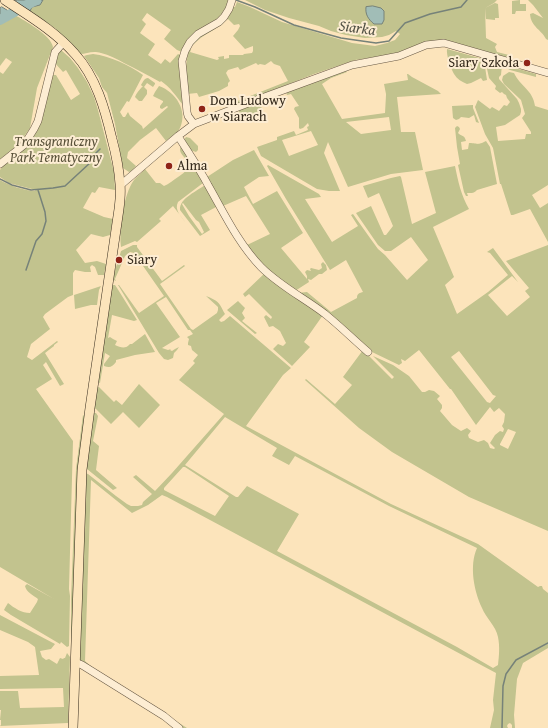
<!DOCTYPE html>
<meta charset="utf-8">
<style>
body{margin:0}
canvas{display:block;background:#fce4bb}
</style>
<canvas width="548" height="728"></canvas>
<script>
const context = document.querySelector('canvas').getContext('2d');
context.lineJoin = 'round';
function paint(path, color) { context.fillStyle = color; context.fill(path, 'evenodd'); }
function stroke(path, color, width, dash) { context.strokeStyle = color; context.lineWidth = width; context.lineCap = dash ? 'butt' : 'round'; context.setLineDash(dash || []); context.stroke(path); }
function write(font, color, halo, rows, align = 'center') {
  context.font = font + ' "Gentium Book Plus",serif'; context.lineWidth = 4; context.setLineDash([]); context.textBaseline = 'middle'; context.strokeStyle = halo; context.fillStyle = color; for (const [text, x, y, turn = 0] of rows) {
    context.save(); context.translate(x, y); context.rotate((+turn || 0) * Math.PI / 180); context.textAlign = isNaN(turn) ? turn : align; if (halo) context.strokeText(text, 0, 0); context.fillText(text, 0, 0); context.restore();
  }
}
const green = new Path2D(`
 M 43,0 L 230,0 L 221,17 L 182,52 L 177,50 L 164,39 L 171,30 L 147,13 L 142,20 L 146,24 L 140,33 L 155,44 L 148,55 L 161,64 L 165,59 L 170,63 L 178,54 L 180,55 L 181,59 L 183,105 C 176,96 170,87 161,81 L 160,82 C 148,75 136,69 124,63 C 117,59 109,55 101,53 C 92,50 87,54 80,54 L 56,31 L 56,29 L 30,11 L 32,7 L 40,5 Z
 M 245,0 L 497,0 L 494,3 L 485,8 L 486,38 L 497,44 L 495,47 L 497,52 L 509,55 L 504,58 L 444,41 L 395,54 L 355,60 L 314,74 L 236,105 L 234,103 L 235,102 L 288,81 L 281,68 L 280,66 L 274,64 L 271,61 L 265,65 L 260,64 L 258,65 L 256,63 L 240,70 L 238,67 L 228,70 L 226,73 L 230,81 L 228,83 L 228,86 L 219,91 L 199,97 L 197,93 L 187,94 C 186,79 185,64 189,49 L 191,50 L 190,52 L 217,60 L 219,59 L 218,57 L 224,56 L 224,59 L 229,58 L 229,55 L 243,55 L 244,54 L 252,53 L 253,51 L 253,46 L 245,49 L 233,36 L 238,30 L 240,26 L 239,24 L 234,25 L 228,19 C 225,21 222,25 218,27 C 209,33 200,37 193,45 L 192,44 L 232,7 L 235,7 L 237,2 L 250,7 L 282,22 L 352,43 L 375,46 L 387,43 L 395,40 L 400,34 L 396,31 L 389,35 L 382,37 L 365,38 L 346,35 L 331,31 L 319,26 L 289,18 L 265,10 Z
 M 520,0 L 520,4 L 526,4 L 526,11 L 516,11 L 515,14 L 512,14 L 512,1 Z
 M 528,0 L 548,0 L 548,40 L 546,39 C 541,29 531,27 530,14 L 533,13 L 543,18 L 533,5 Z
 M 495,3 L 498,4 L 499,18 L 495,18 L 495,20 L 486,19 L 485,8 Z
 M 15,15 C 25,21 51,35 53,47 L 37,88 L 30,128 L 19,144 L 0,160 L 0,72 L 3,74 L 12,62 L 6,58 L 0,66 L 0,24 Z
 M 447,49 L 483,59 L 484,60 L 487,80 L 483,81 L 481,78 L 471,83 L 467,84 C 462,82 457,79 454,74 C 451,69 446,55 447,49 Z
 M 61,50 L 70,58 L 78,68 L 87,82 L 94,97 L 98,110 L 114,172 L 115,190 L 99,187 L 95,193 L 92,192 L 83,208 L 104,217 L 113,219 L 110,235 L 103,237 L 91,234 L 76,250 L 85,263 L 97,261 L 106,264 L 104,275 L 98,275 L 95,267 L 92,265 L 90,267 L 91,272 L 85,272 L 75,270 L 73,273 L 73,295 L 68,297 L 45,314 L 43,317 L 50,329 L 31,344 L 27,357 L 32,360 L 57,341 L 58,342 L 54,345 L 54,346 L 45,353 L 64,384 L 60,386 L 46,362 L 43,365 L 52,379 L 36,389 L 73,441 L 69,589 L 70,596 L 69,646 L 67,647 L 61,642 L 60,644 L 11,615 L 4,610 L 5,608 L 8,603 C 14,608 22,613 30,613 L 37,602 L 38,599 C 33,595 26,592 25,586 L 27,584 L 54,599 L 0,567 L 0,180 C 8,185 25,191 35,191 L 36,189 L 32,189 L 9,183 L 0,177 L 0,170 L 7,160 L 25,146 L 51,75 L 56,75 L 71,100 L 80,94 L 66,70 L 63,72 L 54,62 L 57,53 Z
 M 93,54 C 110,56 129,65 143,75 L 129,102 L 127,101 L 120,112 L 123,117 L 125,117 L 128,112 L 130,116 L 142,126 L 143,129 L 168,107 L 167,106 L 162,109 L 160,108 L 160,106 L 163,102 L 163,101 L 153,96 L 155,92 L 159,86 C 176,92 188,111 180,128 C 177,134 171,137 166,141 L 156,128 L 140,140 L 128,152 L 127,158 L 136,166 L 132,171 L 129,172 L 123,168 L 115,124 L 107,93 L 102,87 L 99,78 L 84,56 L 87,55 Z
 M 487,60 L 502,64 L 501,75 L 499,77 L 499,79 L 517,99 L 519,103 L 521,109 L 521,112 L 520,115 L 505,125 L 496,127 L 498,141 L 525,139 L 526,134 L 531,134 L 531,132 L 522,118 L 525,114 L 521,100 L 504,84 L 502,80 L 503,76 L 509,72 L 514,73 C 520,86 533,90 535,106 L 548,110 L 548,185 L 532,195 L 540,208 L 548,203 L 548,242 L 530,209 L 513,215 L 511,215 L 501,184 L 500,184 L 493,148 L 485,134 L 475,107 L 478,100 L 490,109 L 492,107 L 499,111 L 504,105 L 507,106 L 510,102 L 507,98 L 506,95 L 504,94 L 502,92 L 500,93 L 495,89 L 496,86 L 489,78 L 486,64 Z
 M 505,65 L 536,74 L 536,77 L 510,70 L 508,69 L 508,67 L 505,67 Z
 M 346,71 L 347,72 L 331,78 L 322,84 L 342,119 L 385,113 L 386,95 L 386,94 L 384,84 L 408,80 L 407,74 L 408,74 L 412,77 L 438,91 L 441,94 L 397,97 L 401,132 L 415,132 L 423,170 L 391,174 L 348,187 L 328,142 L 324,153 L 340,191 L 329,191 L 317,189 L 271,162 L 261,156 L 257,147 L 277,140 L 277,137 L 294,131 L 296,135 L 308,130 L 307,127 L 309,126 L 308,123 L 303,128 L 300,129 L 299,128 L 299,118 L 294,109 L 295,107 L 299,106 L 291,94 L 287,95 L 286,92 ZM 389,117 L 391,130 L 361,134 L 346,122 ZM 311,131 L 318,145 L 289,156 L 282,140 Z
 M 148,78 L 155,83 L 155,84 L 153,87 L 147,83 L 144,87 L 147,90 L 147,94 L 142,101 L 139,101 L 135,97 C 136,94 139,90 142,87 L 143,87 L 141,85 C 143,82 144,78 148,78 Z
 M 270,99 L 271,101 L 260,105 L 263,110 L 261,114 L 258,116 L 253,114 L 245,118 L 244,116 L 242,116 L 240,113 L 242,112 L 239,113 L 239,110 Z
 M 473,105 L 473,108 L 479,123 L 476,122 L 474,115 L 469,118 L 461,117 L 459,119 L 456,120 L 453,118 L 452,106 Z
 M 457,126 L 459,127 L 460,129 L 458,133 C 462,137 464,134 466,141 L 461,142 L 462,150 L 468,149 L 469,143 C 479,143 476,146 486,141 L 490,147 L 497,184 L 477,190 C 474,194 470,193 467,193 L 468,196 L 466,196 L 464,192 L 458,165 L 460,164 L 457,147 L 455,128 Z
 M 186,137 L 190,138 L 198,146 L 198,150 L 196,152 L 190,150 L 183,141 Z
 M 181,146 L 187,153 L 203,183 L 178,202 C 174,210 181,216 186,223 L 173,206 L 159,219 L 161,221 L 137,242 L 135,241 L 121,247 C 119,230 123,195 134,180 C 137,176 142,173 145,169 L 156,183 L 160,183 L 164,186 C 169,184 173,180 178,177 C 181,175 186,172 187,168 C 192,159 176,155 181,146 Z
 M 254,150 L 269,176 L 259,177 L 244,187 L 253,204 L 277,191 L 303,233 L 281,248 L 307,279 L 307,276 L 305,272 L 307,270 L 311,271 L 310,269 L 311,268 L 319,270 L 322,268 L 321,264 L 323,262 L 326,265 L 327,270 L 322,274 L 319,274 L 311,280 L 308,279 L 309,282 L 295,291 L 268,271 L 245,246 L 229,222 L 222,206 L 193,157 L 194,156 L 195,158 L 207,177 L 233,160 ZM 246,196 L 270,234 L 247,245 L 232,223 L 223,206 Z
 M 268,165 L 319,194 L 321,197 L 305,199 L 332,242 L 358,226 L 351,215 L 353,214 L 370,238 L 378,249 L 385,255 L 407,280 L 428,260 L 411,237 L 391,251 L 385,251 L 378,245 L 356,213 L 371,206 L 384,235 L 386,235 L 393,226 L 379,193 L 368,198 L 363,186 L 391,178 L 400,176 L 401,177 L 412,224 L 436,213 L 425,172 L 455,166 C 458,181 461,195 469,209 L 433,227 L 454,277 L 445,285 L 457,314 L 488,292 L 508,275 L 490,253 L 487,252 L 493,248 L 518,282 L 512,276 L 488,295 L 507,316 L 530,297 L 525,291 L 529,288 L 506,261 L 548,245 L 548,531 L 469,497 L 392,452 L 359,428 L 305,380 L 306,379 L 335,404 L 352,385 L 343,377 L 363,350 L 392,379 L 394,377 L 373,356 L 393,365 L 409,376 L 422,392 L 425,392 L 429,390 L 434,391 L 440,396 L 437,399 L 442,405 L 442,408 L 440,411 L 452,425 L 461,431 L 467,428 L 471,431 L 468,435 L 469,438 L 478,442 L 484,440 L 488,443 L 490,448 L 494,449 L 495,448 L 490,443 L 495,435 L 500,431 L 503,432 L 504,429 L 502,426 L 504,422 L 505,414 L 499,408 L 494,412 L 490,407 L 476,425 L 451,389 L 450,389 L 419,350 L 405,361 L 401,359 L 402,363 L 399,365 L 372,352 L 297,293 L 307,292 L 331,312 L 357,298 C 357,293 360,293 363,292 L 346,260 L 330,270 L 286,199 L 267,166 ZM 459,351 L 493,395 L 496,396 L 490,403 L 487,402 L 451,357 ZM 508,429 L 516,432 L 508,449 L 500,445 L 500,444 Z
 M 206,184 L 218,206 L 201,215 L 210,230 L 200,236 L 180,210 C 179,198 198,191 206,184 ZM 183,203 L 196,220 L 199,222 L 204,232 L 202,234 L 189,216 L 182,204 Z
 M 133,245 L 137,245 L 137,247 L 162,281 L 184,265 L 185,266 L 160,284 L 191,329 L 193,330 L 217,313 L 218,310 L 218,307 L 206,296 C 211,298 217,300 220,305 C 222,308 223,311 225,314 L 219,320 L 221,322 L 224,321 L 230,316 L 291,368 L 283,375 L 246,426 L 391,504 L 478,544 L 538,587 L 540,586 L 542,586 L 543,589 L 548,593 L 548,648 L 523,663 L 517,679 L 514,715 L 515,728 L 512,728 L 512,725 L 510,723 L 508,724 L 507,726 L 508,728 L 490,728 L 494,710 L 493,700 L 496,673 L 167,497 L 162,495 L 148,505 L 132,513 L 91,480 L 85,661 L 95,670 L 187,728 L 182,728 L 79,661 L 85,473 L 88,474 L 116,496 L 127,504 L 131,506 L 138,506 L 142,505 L 143,502 L 152,494 L 133,477 L 136,475 L 155,491 L 172,473 L 224,414 L 192,390 L 179,380 L 195,363 L 193,361 L 198,355 L 192,350 L 191,346 L 188,345 L 188,343 L 189,339 L 187,337 L 193,334 L 190,330 L 188,330 L 166,297 L 156,303 L 180,337 L 162,348 L 168,350 L 171,349 L 170,350 L 172,351 L 175,349 L 179,347 L 177,350 L 174,353 L 173,358 L 168,360 L 164,359 L 159,353 L 118,285 L 119,285 L 139,313 L 164,296 L 134,253 L 130,252 L 125,256 L 115,279 L 116,281 L 114,280 L 114,281 L 112,279 L 117,264 L 120,263 L 121,259 L 119,258 L 121,251 ZM 225,417 L 277,448 L 272,456 L 289,465 L 295,456 L 389,506 L 477,548 C 469,566 474,591 482,608 C 486,618 496,626 498,637 C 500,647 499,656 498,665 L 493,668 L 457,647 L 277,551 L 299,514 L 247,486 L 238,497 L 236,497 L 185,465 ZM 183,467 L 185,467 L 229,496 L 215,516 L 164,490 L 164,488 Z
 M 266,272 L 323,315 L 304,342 L 310,347 L 292,366 L 273,349 L 278,344 L 283,346 L 286,343 L 280,331 L 273,326 L 269,327 L 264,317 L 266,315 L 271,319 L 272,317 L 249,294 L 245,297 L 243,294 Z
 M 112,285 L 115,285 L 117,288 L 137,320 L 134,321 L 112,315 L 108,338 L 110,337 L 113,339 L 117,341 L 115,345 C 121,348 126,349 130,344 L 132,344 L 145,334 L 155,352 L 135,355 L 116,360 L 116,362 C 112,367 110,368 104,366 L 104,364 L 110,356 L 105,353 L 100,383 L 98,382 Z
 M 101,286 L 99,290 L 97,305 L 91,305 L 75,309 L 74,295 Z
 M 238,301 L 245,308 L 242,313 L 245,318 L 242,321 L 257,333 L 255,334 L 227,310 Z
 M 139,384 L 160,405 L 139,428 L 123,412 L 111,424 L 96,409 L 93,408 L 96,387 L 99,387 L 114,402 L 116,400 L 122,405 Z
 M 92,413 L 96,413 L 98,416 L 93,441 L 99,446 L 96,470 L 117,488 L 113,490 L 87,469 L 85,466 Z
 M 83,415 L 86,417 L 71,646 L 71,647 L 71,599 L 76,469 Z
 M 0,615 L 55,644 L 51,649 L 40,651 L 42,657 L 46,660 L 49,659 L 57,664 L 60,658 L 63,659 L 64,658 L 65,658 L 67,653 L 70,657 L 68,723 L 0,726 L 1,725 L 1,720 L 0,720 L 1,710 L 0,710 L 0,691 L 18,691 L 20,708 L 64,707 L 63,688 L 0,689 L 0,676 L 39,675 L 35,647 L 28,642 L 0,630 Z`);
const water = new Path2D(`
 M 18,0 L 43,0 L 40,5 L 32,7 L 30,11 L 15,1 Z
 M 373,6 L 381,8 L 384,11 L 384,20 L 382,24 L 374,24 C 368,19 365,14 366,7 Z
 M 2,7 L 15,15 L 0,24 L 0,8 Z`);
const stream = new Path2D(`
 M 236,0 L 255,7 L 294,25 L 341,38 L 376,43 L 389,41 L 405,23 L 430,14 L 461,7 L 467,0
 M 0,179 L 12,185 L 31,190 L 53,188 L 65,186 L 91,162 L 91,158 L 100,149
 M 26,270 L 36,241 L 42,234 L 46,221 L 45,212 L 38,190
 M 502,728 L 503,686 L 506,674 L 516,660 L 548,643`);
const river = new Path2D(`
 M 0,20 L 36,0`);
const minor = new Path2D(`
 M 194,124 L 188,116 L 187,112 L 182,61 L 185,51 L 190,42 L 198,34 L 219,22 L 224,17 L 229,9 L 232,0
 M 178,136 C 188,152 199,168 208,185 C 224,213 238,243 261,267 C 280,286 304,298 325,314 C 340,326 354,340 368,352
 M 0,164 L 24,145 L 34,129 L 38,121 L 55,52 L 64,42
 M 120,184 L 123,183 L 178,136 L 194,124 L 259,99 L 352,65 L 399,56 L 426,45 L 444,43 L 548,73
 M 75,662 L 82,665 L 164,716 L 179,728`);
const major = new Path2D(`
 M 5,0 C 29,16 55,31 75,54 C 96,77 105,109 112,139 C 116,154 119,169 120,184 C 121,192 120,201 119,209 L 90,408 L 82,470 L 73,728`);
const markers = [
 [527,63,4,"#8f2418"],
 [202,109,4,"#8f2418"],
 [169,166,4,"#8f2418"],
 [119,260,4,"#8f2418"]
];
const poiNames = [
 ["Siary Szkoła",519,63,"right"],
 ["Dom Ludowy",210,101],
 ["w Siarach",210,117],
 ["Alma",177,166],
 ["Siary",127,260]
];
const parkNames = [
 ["Transgraniczny",56,142],
 ["Park Tematyczny",56,158]
];
const waterNames = [
 ["Siarka",357,29,8]
];
paint(green, '#c2c38e');
paint(water, '#a1bdb7');
stroke(water, '#768279', 1);
stroke(stream, '#768279', 1.5);
stroke(river, '#a1bdb7', 10);
stroke(minor, '#675844', 8);
stroke(major, '#352a1c', 10);
stroke(minor, '#fdedd3', 7);
stroke(major, '#fce4bb', 9);
for (const [x, y, r, color] of markers) { const dot = new Path2D(); dot.arc(x, y, r, 0, 2 * Math.PI); context.fillStyle = color; context.fill(dot); stroke(dot, '#fdedd3', 1.5); }
write('14px', '#352a1c', '#fdedd3', poiNames, 'left');
write('italic 14px', '#585038', '#fdedd3', parkNames);
write('italic 15px', '#504f43', '#fdedd3', waterNames);
</script>
